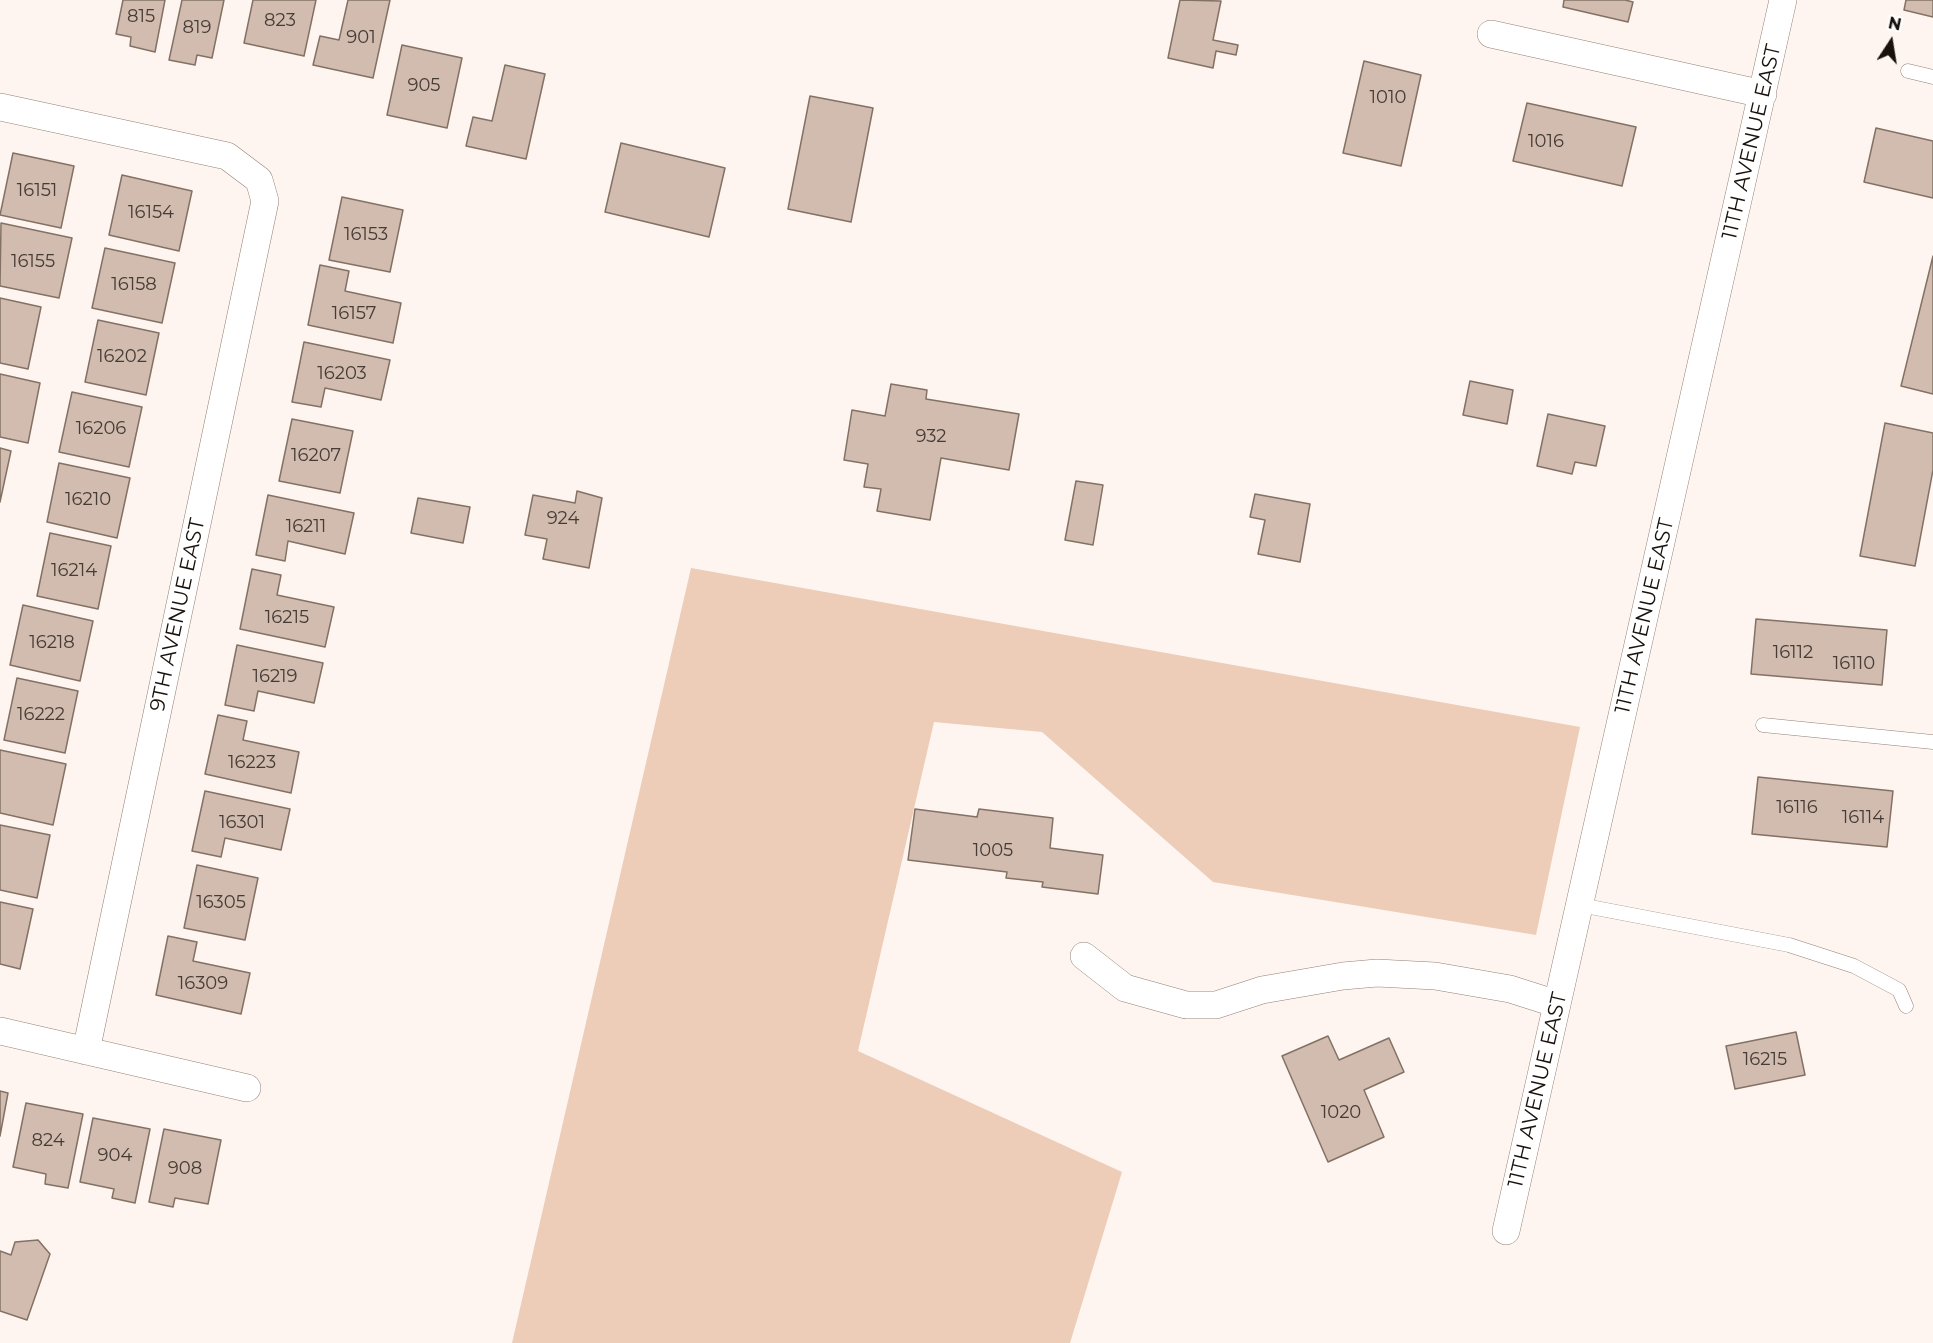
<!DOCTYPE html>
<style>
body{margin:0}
#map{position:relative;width:1933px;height:1343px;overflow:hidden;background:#fef5f0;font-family:Montserrat,sans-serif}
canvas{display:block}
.north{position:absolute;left:1861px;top:12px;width:60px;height:60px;-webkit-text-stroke:4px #fff;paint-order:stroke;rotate:12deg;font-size:16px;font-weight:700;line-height:24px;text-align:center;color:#18110c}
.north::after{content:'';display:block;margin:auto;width:21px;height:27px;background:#18110c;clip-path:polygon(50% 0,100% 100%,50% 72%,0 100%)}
</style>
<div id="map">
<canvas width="1933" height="1343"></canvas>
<div class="north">N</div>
</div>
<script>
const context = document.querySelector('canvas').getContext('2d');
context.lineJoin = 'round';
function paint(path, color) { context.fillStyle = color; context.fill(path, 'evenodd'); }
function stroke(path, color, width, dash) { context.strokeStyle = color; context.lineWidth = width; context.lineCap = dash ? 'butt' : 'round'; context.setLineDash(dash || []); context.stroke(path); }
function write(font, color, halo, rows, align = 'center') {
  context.font = font + ' Montserrat,sans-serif'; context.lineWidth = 4.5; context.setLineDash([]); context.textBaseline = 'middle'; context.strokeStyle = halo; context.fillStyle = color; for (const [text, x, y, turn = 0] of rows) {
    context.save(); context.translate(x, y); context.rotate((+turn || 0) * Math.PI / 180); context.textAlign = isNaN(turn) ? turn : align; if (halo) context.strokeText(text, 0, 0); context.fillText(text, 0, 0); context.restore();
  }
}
const green = new Path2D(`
 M 691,568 L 1580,727 L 1536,935 L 1213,882 L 1042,732 L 934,722 L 858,1051 L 1122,1172 L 1070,1343 L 512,1343 Z`);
const building = new Path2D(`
 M 123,0 L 165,0 L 155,52 L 130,46 L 131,37 L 116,34 Z
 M 182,0 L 224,0 L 212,58 L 197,55 L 195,65 L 169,60 Z
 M 253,0 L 316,0 L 304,56 L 244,43 Z
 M 348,0 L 390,0 L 373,78 L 313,65 L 320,36 L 339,40 Z
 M 1180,0 L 1221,1 L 1213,40 L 1238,45 L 1236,55 L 1216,51 L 1213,68 L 1168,58 Z
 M 1564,0 L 1625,0 L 1633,2 L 1628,22 L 1563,7 Z
 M 1906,0 L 1933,0 L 1933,17 L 1904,10 Z
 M 402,45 L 462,58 L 447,128 L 387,115 Z
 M 1364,61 L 1421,75 L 1401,166 L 1343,153 Z
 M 505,65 L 545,74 L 526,159 L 466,146 L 473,117 L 492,121 Z
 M 810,96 L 873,108 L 851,222 L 788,209 Z
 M 1527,103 L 1636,127 L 1622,186 L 1513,161 Z
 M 1876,128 L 1933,141 L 1933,198 L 1864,182 Z
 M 621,143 L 725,168 L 709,237 L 605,212 Z
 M 13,153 L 74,166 L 61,228 L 0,215 Z
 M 122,175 L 192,191 L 179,251 L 109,235 Z
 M 342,197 L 403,210 L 390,272 L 329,260 Z
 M 1,223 L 72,238 L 59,298 L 0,286 Z
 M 105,248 L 175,263 L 162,323 L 92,308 Z
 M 1933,256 L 1933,394 L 1901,386 Z
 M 320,265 L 349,271 L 345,291 L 401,303 L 393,343 L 308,325 Z
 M 0,298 L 41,307 L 28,369 L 0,363 Z
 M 98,320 L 159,333 L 146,395 L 85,382 Z
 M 304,342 L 390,360 L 381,400 L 325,388 L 321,407 L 292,402 Z
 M 0,374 L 40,383 L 28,443 L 0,437 Z
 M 1470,381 L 1513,390 L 1507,424 L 1463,415 Z
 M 891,384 L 927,390 L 926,399 L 1019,414 L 1009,470 L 941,458 L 930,520 L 877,511 L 881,489 L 864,487 L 868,464 L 844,460 L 852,410 L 885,416 Z
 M 72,392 L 142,407 L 129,467 L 59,452 Z
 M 1548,414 L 1605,426 L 1596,466 L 1575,462 L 1572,474 L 1537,466 Z
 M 292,419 L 353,431 L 340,493 L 279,481 Z
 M 1885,423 L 1933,433 L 1933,470 L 1915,566 L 1860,556 Z
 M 0,448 L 11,451 L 0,502 Z
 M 59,463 L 130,478 L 117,538 L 47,522 Z
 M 1076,481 L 1103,485 L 1093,545 L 1065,540 Z
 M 577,491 L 602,498 L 589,568 L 543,559 L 547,539 L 525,535 L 533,495 L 575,503 Z
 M 1255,494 L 1310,504 L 1300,562 L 1258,554 L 1265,520 L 1250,517 Z
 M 268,495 L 354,513 L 345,554 L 288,541 L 285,561 L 256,555 Z
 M 418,498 L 470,507 L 463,543 L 411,533 Z
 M 50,533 L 111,546 L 98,609 L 37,596 Z
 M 252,569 L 281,575 L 277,595 L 334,607 L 325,647 L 240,629 Z
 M 23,605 L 93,621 L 80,681 L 10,665 Z
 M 1756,619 L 1887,630 L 1882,685 L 1751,674 Z
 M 237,645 L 323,663 L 314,703 L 258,691 L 254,711 L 225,705 Z
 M 17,678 L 78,691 L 65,753 L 4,740 Z
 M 218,715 L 247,721 L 243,740 L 299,752 L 291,793 L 205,774 Z
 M 0,750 L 66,764 L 53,825 L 0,813 Z
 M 1758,777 L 1893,791 L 1887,847 L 1752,834 Z
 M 205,791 L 290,809 L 281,850 L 225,838 L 221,857 L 192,851 Z
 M 915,809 L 977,817 L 979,809 L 1053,818 L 1050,848 L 1103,855 L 1098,894 L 1042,887 L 1043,882 L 1006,878 L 1007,872 L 908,860 Z
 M 0,825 L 50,835 L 37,898 L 0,890 Z
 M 197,865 L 258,878 L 245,940 L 184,928 Z
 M 0,902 L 33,909 L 20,969 L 0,964 Z
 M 168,936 L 197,942 L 193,961 L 250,973 L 241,1014 L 156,995 Z
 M 1796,1032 L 1805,1075 L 1735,1089 L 1726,1046 Z
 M 1328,1036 L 1339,1060 L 1389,1038 L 1404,1072 L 1364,1090 L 1384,1137 L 1328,1162 L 1282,1056 Z
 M 0,1091 L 8,1093 L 0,1136 Z
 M 26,1103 L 83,1114 L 68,1188 L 45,1184 L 46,1174 L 13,1167 Z
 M 93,1118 L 150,1129 L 135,1203 L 112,1198 L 114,1189 L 80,1182 Z
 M 164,1129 L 221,1140 L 208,1204 L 175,1198 L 173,1207 L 149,1202 Z
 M 38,1240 L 50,1254 L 27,1320 L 0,1311 L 0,1251 L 11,1255 L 15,1242 Z`);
const lane = new Path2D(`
 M 1908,71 L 1933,77
 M 1763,725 L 1933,742
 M 1580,905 L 1789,945 L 1854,966 L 1899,990 L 1906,1006`);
const street = new Path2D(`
 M 1491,34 L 1763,94
 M 0,107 L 227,156 L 259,180 L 265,201 L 86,1051
 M 1084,956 L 1125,988 L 1186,1005 L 1216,1005 L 1262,990 L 1343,976 L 1377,973 L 1435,976 L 1510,989 L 1557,1004
 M 0,1031 L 247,1088
 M 1506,1231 L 1783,0`);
const numberNames = [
 ["815",141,17],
 ["823",280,21],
 ["819",197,28],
 ["901",361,38],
 ["905",424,86],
 ["1010",1388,98],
 ["1016",1546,142],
 ["16151",37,191],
 ["16154",151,213],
 ["16153",366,235],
 ["16155",33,262],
 ["16158",134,285],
 ["16157",354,314],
 ["16202",122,357],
 ["16203",342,374],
 ["16206",101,429],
 ["932",931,437],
 ["16207",316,456],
 ["16210",88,500],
 ["924",563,519],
 ["16211",306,527],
 ["16214",74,571],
 ["16215",287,618],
 ["16218",52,643],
 ["16112",1793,653],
 ["16110",1854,664],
 ["16219",275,677],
 ["16222",41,715],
 ["16223",252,763],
 ["16116",1797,808],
 ["16114",1863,818],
 ["16301",242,823],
 ["1005",993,851],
 ["16305",221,903],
 ["16309",203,984],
 ["16215",1765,1060],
 ["1020",1341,1113],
 ["824",48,1141],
 ["904",115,1156],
 ["908",185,1169]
];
const streetNames = [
 ["11TH AVENUE EAST",1752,142,-77],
 ["9TH AVENUE EAST",178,615,-78],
 ["11TH AVENUE EAST",1645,616,-77],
 ["11TH AVENUE EAST",1538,1090,-77]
];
paint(green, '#edcdb8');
paint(building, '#d1bcaf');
stroke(building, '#837164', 1.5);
stroke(lane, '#958175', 15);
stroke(street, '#958175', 28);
stroke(lane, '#fff', 14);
stroke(street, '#fff', 27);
write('18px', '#463c35', null, numberNames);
write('21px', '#18110c', '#fff', streetNames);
</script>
